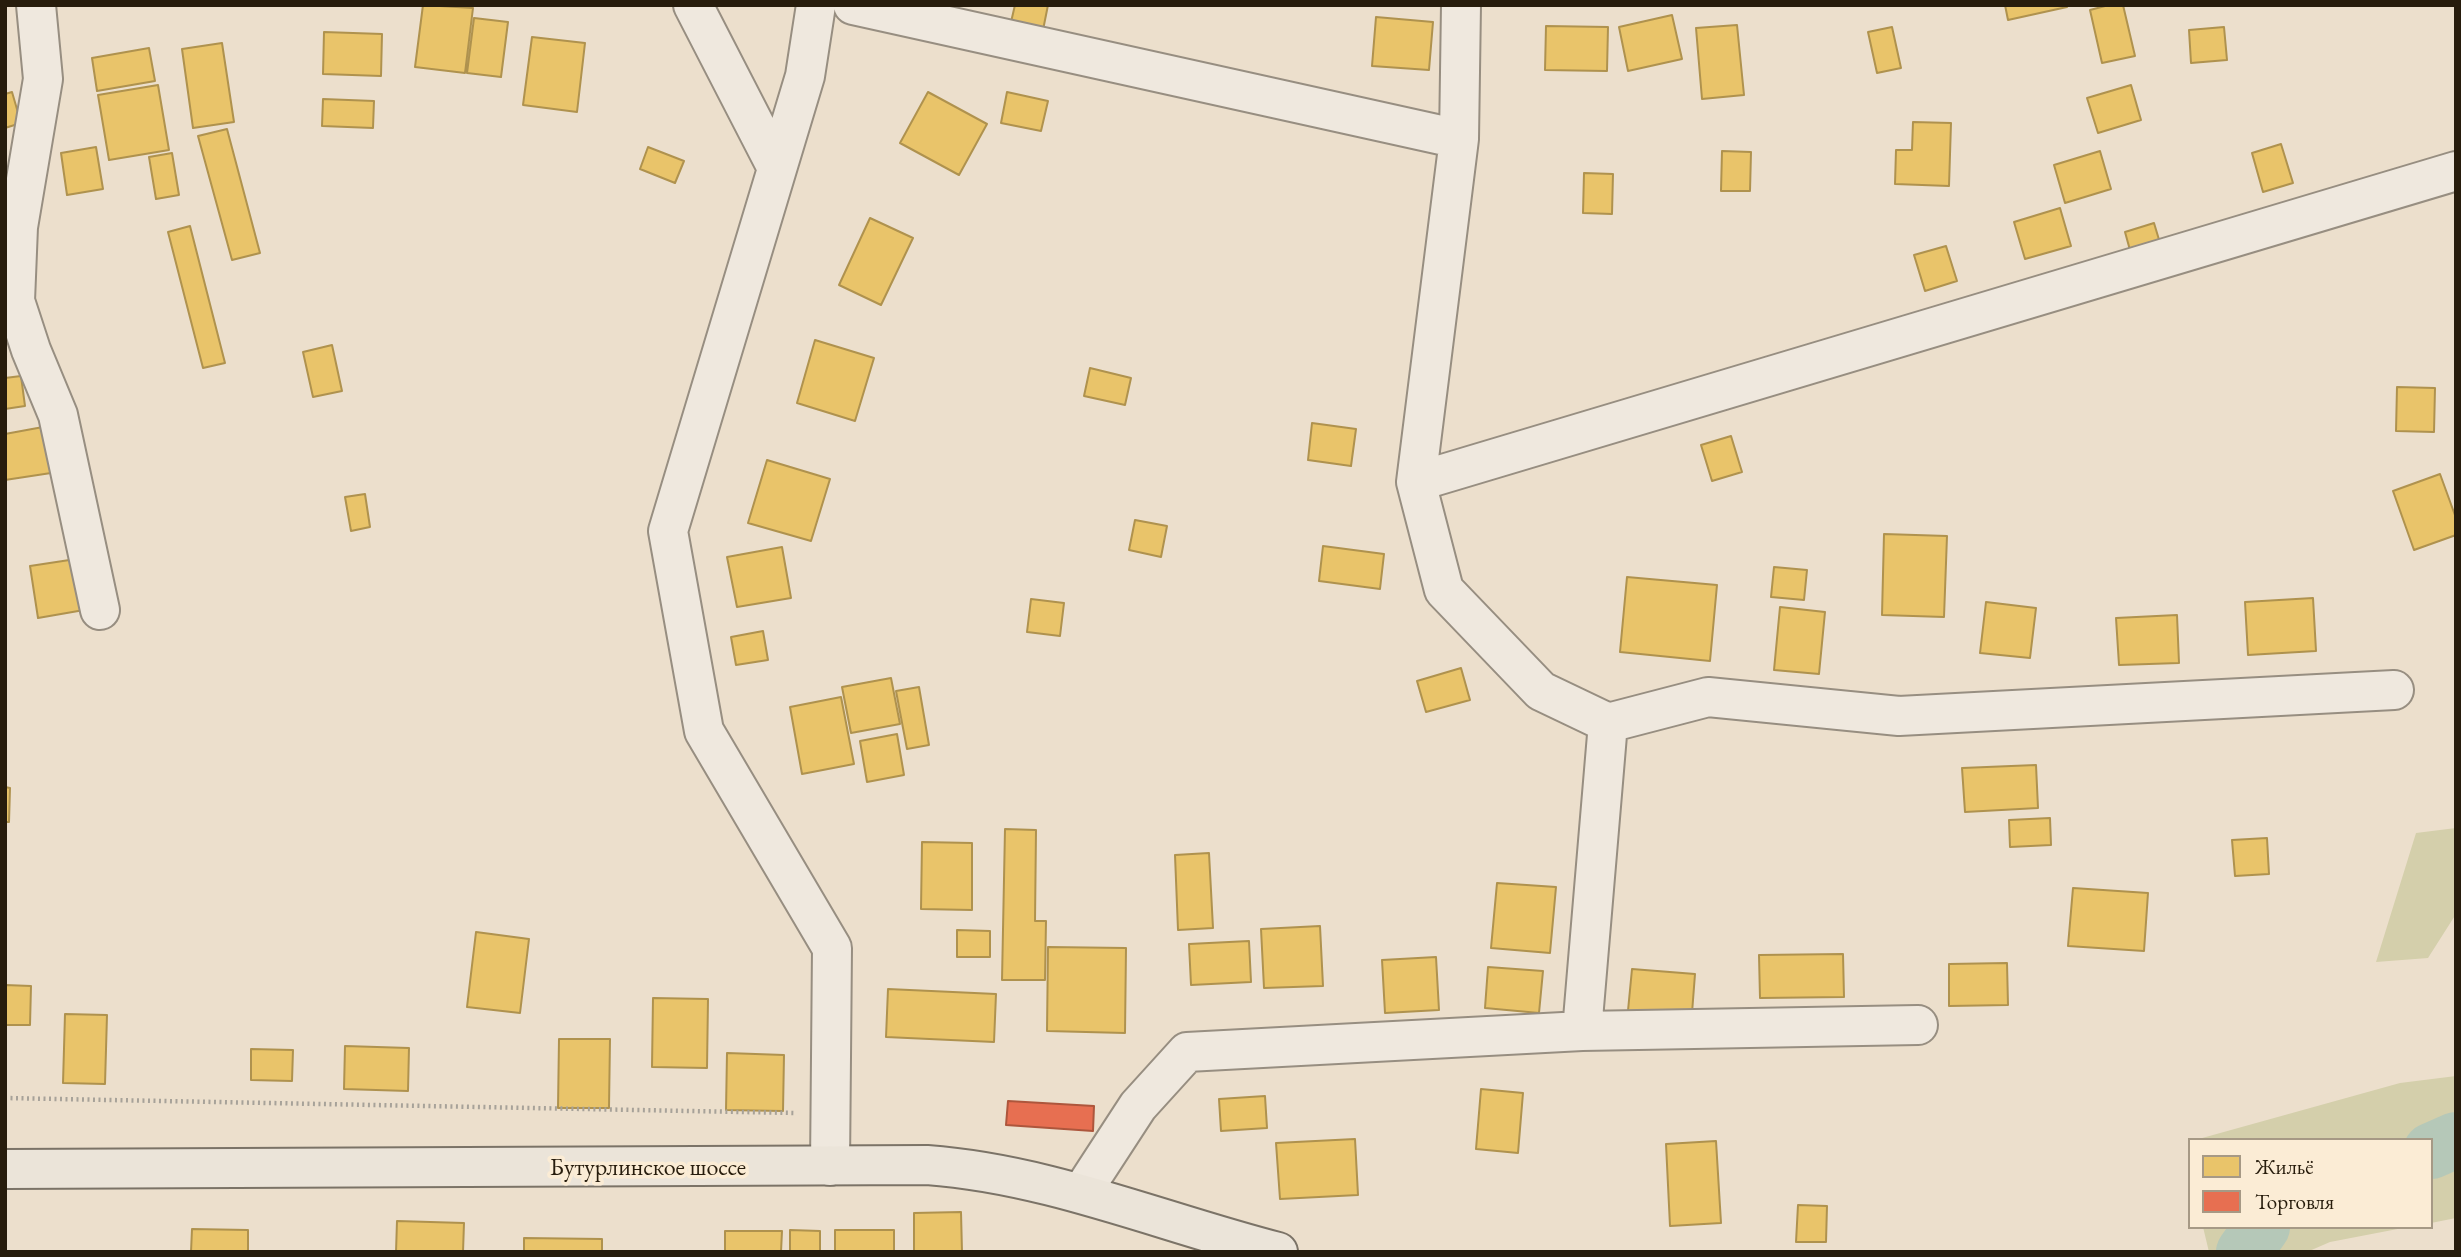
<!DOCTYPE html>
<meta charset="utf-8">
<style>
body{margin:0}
#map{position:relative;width:2461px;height:1257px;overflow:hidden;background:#ecdfcc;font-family:"EB Garamond",serif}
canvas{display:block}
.frame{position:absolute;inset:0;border:7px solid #271c0c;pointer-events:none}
.legend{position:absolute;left:2188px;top:1138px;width:245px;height:91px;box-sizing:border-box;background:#fbecd5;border:2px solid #a69985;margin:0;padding:9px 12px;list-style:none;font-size:21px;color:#271c0c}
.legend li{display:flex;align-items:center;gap:14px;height:35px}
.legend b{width:35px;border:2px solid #a69985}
</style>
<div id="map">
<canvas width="2461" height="1257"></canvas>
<div class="frame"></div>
<ul class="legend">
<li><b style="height:19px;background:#e9c46a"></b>Жильё</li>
<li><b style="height:19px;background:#e76f51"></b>Торговля</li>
</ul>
</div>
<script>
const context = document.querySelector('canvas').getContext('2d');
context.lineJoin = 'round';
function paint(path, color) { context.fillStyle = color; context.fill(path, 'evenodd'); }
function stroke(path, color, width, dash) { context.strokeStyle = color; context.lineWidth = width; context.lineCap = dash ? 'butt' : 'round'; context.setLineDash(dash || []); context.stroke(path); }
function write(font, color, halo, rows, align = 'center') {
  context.font = font + ' "EB Garamond",serif'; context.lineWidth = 7; context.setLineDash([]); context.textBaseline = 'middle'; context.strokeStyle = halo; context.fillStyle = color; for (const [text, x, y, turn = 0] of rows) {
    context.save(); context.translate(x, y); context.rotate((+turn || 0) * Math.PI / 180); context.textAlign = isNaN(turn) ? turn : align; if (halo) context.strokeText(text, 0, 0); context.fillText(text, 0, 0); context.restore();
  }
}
const green = new Path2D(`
 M 2456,828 L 2456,914 L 2428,958 L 2376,962 L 2416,833 Z
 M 2456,1076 L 2456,1218 L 2431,1223 L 2431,1140 L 2195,1140 L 2400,1083 Z
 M 2203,1227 L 2408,1227 L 2330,1242 L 2307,1252 L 2209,1252 Z`);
const homes = new Path2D(`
 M 423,5 L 473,8 L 465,73 L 415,67 Z
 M 1015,5 L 1048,5 L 1043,30 L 1011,22 Z
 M 2005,5 L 2067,5 L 2067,7 L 2008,20 Z
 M 2109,5 L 2123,5 L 2135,56 L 2102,63 L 2090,10 Z
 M 1672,15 L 1682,59 L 1628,71 L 1619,27 Z
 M 1376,17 L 1433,22 L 1429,70 L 1372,66 Z
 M 474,18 L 508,22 L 501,77 L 467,73 Z
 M 1737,25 L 1744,95 L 1702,99 L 1696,28 Z
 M 1546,26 L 1608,27 L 1607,71 L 1545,70 Z
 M 1892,27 L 1901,68 L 1877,73 L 1868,32 Z
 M 2224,27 L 2227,60 L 2191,63 L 2189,30 Z
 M 324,32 L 382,34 L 381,76 L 323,74 Z
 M 532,37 L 585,43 L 577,112 L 523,105 Z
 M 222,43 L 234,122 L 193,128 L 182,49 Z
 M 149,48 L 155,81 L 97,91 L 92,58 Z
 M 158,85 L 169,150 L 109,160 L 98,95 Z
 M 2131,85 L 2141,120 L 2098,133 L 2087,98 Z
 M 12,92 L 21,123 L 5,128 L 5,94 Z
 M 928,92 L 987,124 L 959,175 L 900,143 Z
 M 1007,92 L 1048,101 L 1041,131 L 1001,123 Z
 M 323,99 L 374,101 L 373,128 L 322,126 Z
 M 1913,122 L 1951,123 L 1949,186 L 1895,184 L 1896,150 L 1912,150 Z
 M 227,129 L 260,253 L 232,260 L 198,136 Z
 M 2281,144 L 2293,183 L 2263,192 L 2252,153 Z
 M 96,147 L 103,189 L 67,195 L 61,153 Z
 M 648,147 L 684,161 L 675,183 L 640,169 Z
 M 1722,151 L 1751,152 L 1750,191 L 1721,191 Z
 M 2100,151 L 2111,189 L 2065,203 L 2054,165 Z
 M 172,153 L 179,195 L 156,199 L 149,157 Z
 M 1584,173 L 1613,174 L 1612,214 L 1583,213 Z
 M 2060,208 L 2071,246 L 2025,259 L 2014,222 Z
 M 870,218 L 913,238 L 881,305 L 839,285 Z
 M 2154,223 L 2166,263 L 2136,272 L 2125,232 Z
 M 190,226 L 225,363 L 203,368 L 168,232 Z
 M 1946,246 L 1957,281 L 1925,291 L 1914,255 Z
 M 815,340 L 874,358 L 855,421 L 797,403 Z
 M 332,345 L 342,391 L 313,397 L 303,352 Z
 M 1090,368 L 1131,378 L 1125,405 L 1084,396 Z
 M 21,376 L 25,406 L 5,409 L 5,378 Z
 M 2397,387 L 2435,388 L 2434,432 L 2396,431 Z
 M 1312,423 L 1356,429 L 1351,466 L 1308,460 Z
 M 43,427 L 51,473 L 5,480 L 5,434 Z
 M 1731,436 L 1742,472 L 1712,481 L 1701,445 Z
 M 767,460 L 830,479 L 811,541 L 748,523 Z
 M 2440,474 L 2456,518 L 2456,535 L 2414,550 L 2393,491 Z
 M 365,494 L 370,527 L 351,531 L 345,497 Z
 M 1135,520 L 1167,526 L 1161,557 L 1129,550 Z
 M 1884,534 L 1947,536 L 1944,617 L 1882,615 Z
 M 1323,546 L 1384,554 L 1380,589 L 1319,581 Z
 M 782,547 L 791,598 L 737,607 L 727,557 Z
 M 76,559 L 84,610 L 38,618 L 30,566 Z
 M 1774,567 L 1807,570 L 1804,600 L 1771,597 Z
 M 1627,577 L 1717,585 L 1710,661 L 1620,652 Z
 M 2313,598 L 2316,651 L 2248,655 L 2245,602 Z
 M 1031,599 L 1064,603 L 1060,636 L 1027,632 Z
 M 1986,602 L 2036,608 L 2030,658 L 1980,653 Z
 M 1780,607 L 1825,612 L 1819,674 L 1774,670 Z
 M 2177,615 L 2179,663 L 2119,665 L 2116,618 Z
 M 763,631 L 768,660 L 736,665 L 731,637 Z
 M 1461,668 L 1470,700 L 1426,712 L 1417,681 Z
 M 891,678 L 900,724 L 851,733 L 842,687 Z
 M 919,687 L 929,745 L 907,749 L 896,691 Z
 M 841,697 L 854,764 L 802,774 L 790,707 Z
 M 897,734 L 904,775 L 867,782 L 860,741 Z
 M 2036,765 L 2038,808 L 1965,812 L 1962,768 Z
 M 5,787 L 10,788 L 9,822 L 5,822 Z
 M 2050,818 L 2051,845 L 2010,847 L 2009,820 Z
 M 1005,829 L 1036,830 L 1035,921 L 1046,921 L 1045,980 L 1002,980 Z
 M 2267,838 L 2269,874 L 2235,876 L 2232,840 Z
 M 922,842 L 972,843 L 972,910 L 921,909 Z
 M 1209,853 L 1213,928 L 1178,930 L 1175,855 Z
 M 1497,883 L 1556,887 L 1550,953 L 1491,948 Z
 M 2073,888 L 2148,893 L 2144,951 L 2068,946 Z
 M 1320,926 L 1323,986 L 1264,988 L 1261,929 Z
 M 957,930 L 990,931 L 990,957 L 957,957 Z
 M 476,932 L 529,939 L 520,1013 L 467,1007 Z
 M 1249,941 L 1251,982 L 1191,985 L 1189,944 Z
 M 1048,947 L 1126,948 L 1125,1033 L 1047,1031 Z
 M 1843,954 L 1844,997 L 1760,998 L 1759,955 Z
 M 1436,957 L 1439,1010 L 1385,1013 L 1382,960 Z
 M 2007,963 L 2008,1005 L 1949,1006 L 1949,964 Z
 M 1488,967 L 1543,971 L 1539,1013 L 1485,1008 Z
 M 1632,969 L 1695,974 L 1691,1026 L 1627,1021 Z
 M 5,985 L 31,986 L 30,1025 L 5,1025 Z
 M 888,989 L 996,994 L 994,1042 L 886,1037 Z
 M 653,998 L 708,999 L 707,1068 L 652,1067 Z
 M 65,1014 L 107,1015 L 105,1084 L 63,1083 Z
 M 559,1039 L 610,1039 L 609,1108 L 558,1108 Z
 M 345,1046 L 409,1048 L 408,1091 L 344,1089 Z
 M 251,1049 L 293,1050 L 292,1081 L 251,1080 Z
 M 727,1053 L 784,1055 L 783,1111 L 726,1110 Z
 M 1481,1089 L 1523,1093 L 1518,1153 L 1476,1149 Z
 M 1265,1096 L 1267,1128 L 1221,1131 L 1219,1099 Z
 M 1355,1139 L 1358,1195 L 1280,1199 L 1276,1143 Z
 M 1716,1141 L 1721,1223 L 1670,1226 L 1666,1144 Z
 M 1798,1205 L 1827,1206 L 1826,1242 L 1796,1242 Z
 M 961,1212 L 962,1252 L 914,1252 L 914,1213 Z
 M 397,1221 L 464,1223 L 463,1252 L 396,1252 Z
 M 192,1229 L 248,1230 L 248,1252 L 191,1252 Z
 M 790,1230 L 820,1231 L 820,1252 L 790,1252 Z
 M 835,1230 L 894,1230 L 894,1252 L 835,1252 Z
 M 725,1231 L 782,1231 L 781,1252 L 725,1252 Z
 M 524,1238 L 602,1239 L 602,1252 L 524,1252 Z`);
const shops = new Path2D(`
 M 1008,1101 L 1094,1106 L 1093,1131 L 1006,1125 Z`);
const river = new Path2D(`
 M 2431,1151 L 2456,1140
 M 2244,1252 L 2262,1227`);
const path = new Path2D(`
 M 5,1098 L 795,1113`);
const minor = new Path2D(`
 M 36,5 L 43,79 L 18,227 L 15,301 L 31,350 L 58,415 L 100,610
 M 693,5 L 777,168
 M 816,5 L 805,76 L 668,531 L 704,731 L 832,948 L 830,1166
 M 853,5 L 1459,139
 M 1416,482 L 2456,171
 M 1608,723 L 1708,697 L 1899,716 L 2394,690
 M 1582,1031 L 1918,1025
 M 1082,1192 L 1138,1106 L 1187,1052 L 1582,1031 L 1608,723 L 1541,691 L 1444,590 L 1416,482 L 1459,139 L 1461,5`);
const major = new Path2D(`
 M 5,1169 L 927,1165 C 1049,1174 1161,1222 1278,1252`);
const streetNames = [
 ["Бутурлинское шоссе",648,1168]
];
paint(green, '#d4cfab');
paint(homes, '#e9c46a');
stroke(homes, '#af924e', 2);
paint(shops, '#e76f51');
stroke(shops, '#ad563c', 2);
stroke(river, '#b5c8b8', 56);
stroke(minor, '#978e81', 42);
stroke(major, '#7b7367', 42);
stroke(path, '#a7a299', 4.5, [2, 3.5]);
stroke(minor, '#efe8de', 38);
stroke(major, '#ebe4d9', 38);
write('24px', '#271c0c', '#fbecd5', streetNames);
</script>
